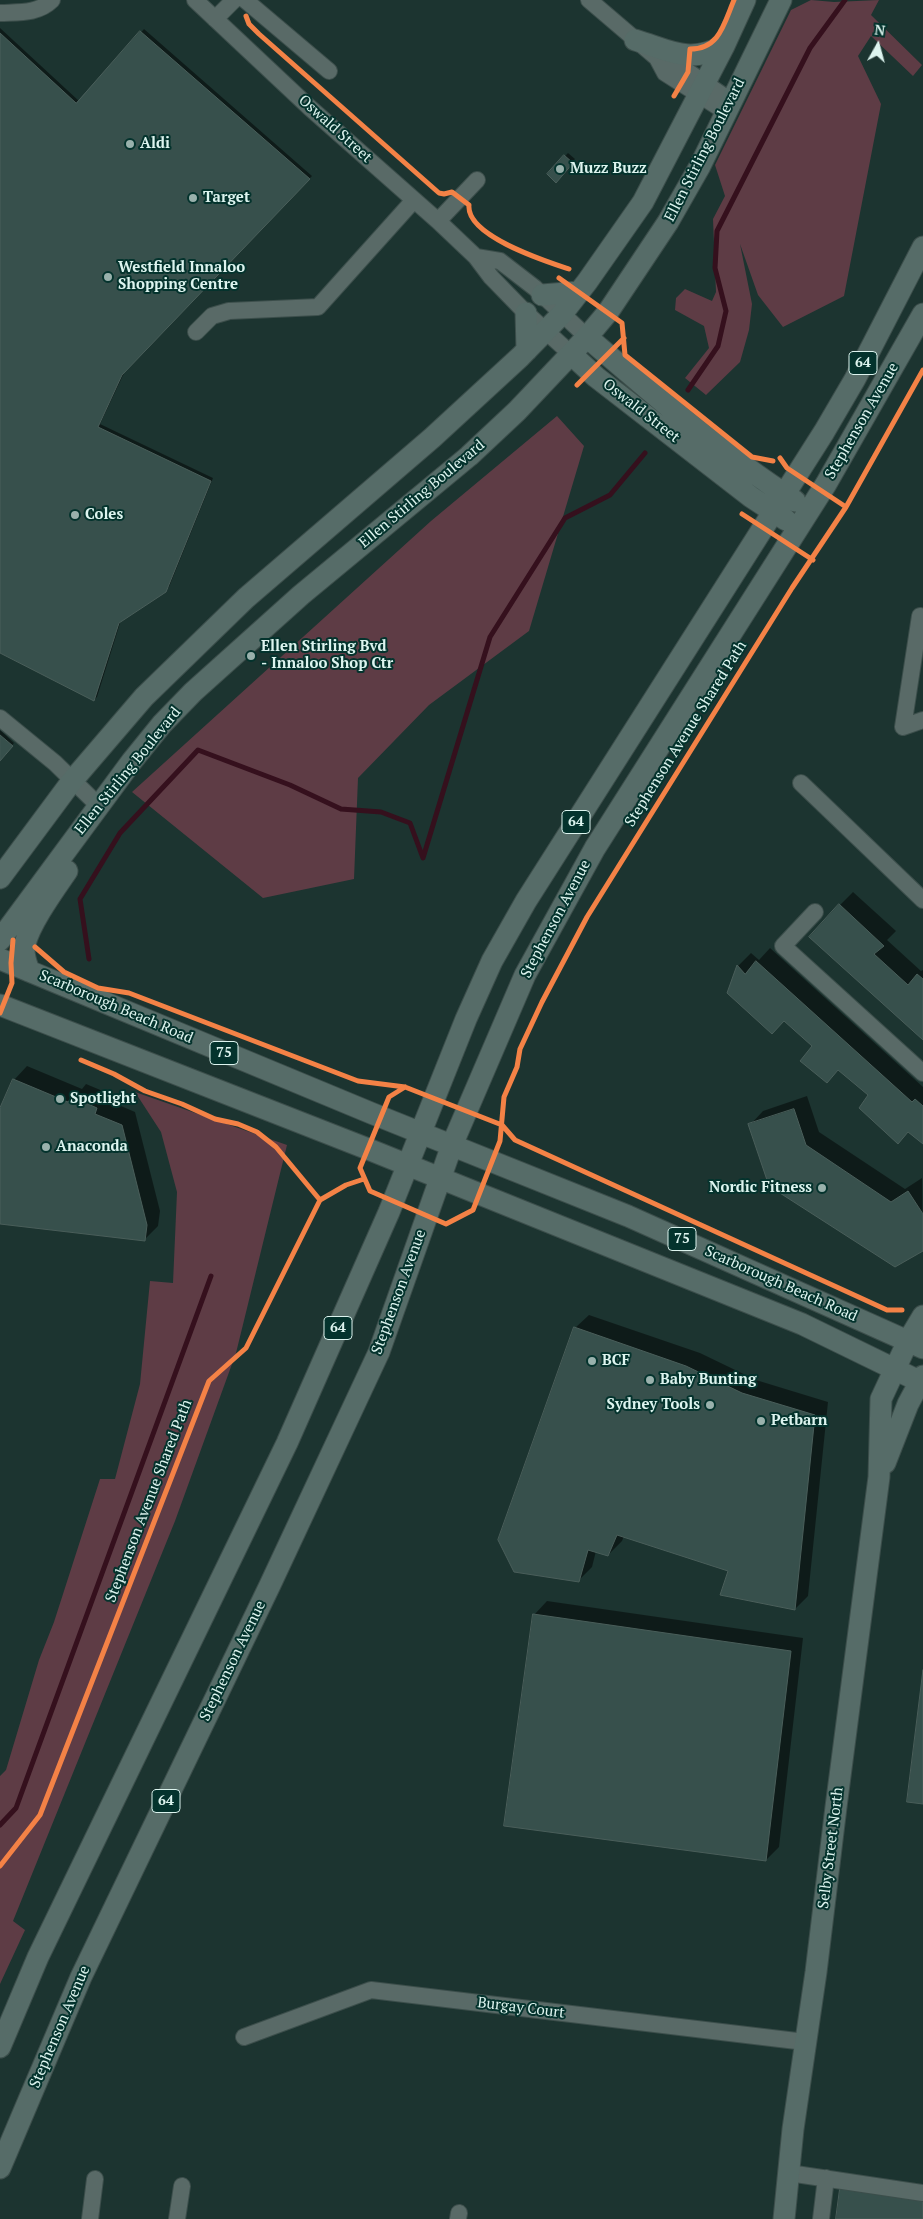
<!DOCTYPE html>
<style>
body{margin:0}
#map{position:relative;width:923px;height:2219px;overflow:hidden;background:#1c3430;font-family:"PT Serif",serif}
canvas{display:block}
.north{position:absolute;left:853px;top:20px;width:50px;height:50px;-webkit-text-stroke:4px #04332d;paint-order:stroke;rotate:7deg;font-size:14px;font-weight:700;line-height:20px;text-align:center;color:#ddf4ef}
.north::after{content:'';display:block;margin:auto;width:18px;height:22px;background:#ddf4ef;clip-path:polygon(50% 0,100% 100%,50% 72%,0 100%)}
</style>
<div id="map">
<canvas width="923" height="2219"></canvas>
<div class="north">N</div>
</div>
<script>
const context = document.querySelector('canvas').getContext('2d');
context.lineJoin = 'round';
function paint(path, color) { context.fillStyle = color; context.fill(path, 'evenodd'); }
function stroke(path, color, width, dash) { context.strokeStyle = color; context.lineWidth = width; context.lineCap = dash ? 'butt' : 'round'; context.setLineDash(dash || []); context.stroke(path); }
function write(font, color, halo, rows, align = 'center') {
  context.font = font + ' "PT Serif",serif'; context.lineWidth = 4; context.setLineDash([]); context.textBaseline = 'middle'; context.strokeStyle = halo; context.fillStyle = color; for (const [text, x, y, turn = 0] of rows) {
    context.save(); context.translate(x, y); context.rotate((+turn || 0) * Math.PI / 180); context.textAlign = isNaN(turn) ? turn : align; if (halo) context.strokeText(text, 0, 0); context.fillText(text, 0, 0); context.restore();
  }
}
const green = new Path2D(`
 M 811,0 L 834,2 L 879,0 L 871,15 L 922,65 L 913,76 L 871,36 L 858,56 L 881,104 L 844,296 L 783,327 L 758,295 L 740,244 L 752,304 L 749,330 L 740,362 L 706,395 L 685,378 L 709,348 L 704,326 L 675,310 L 676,298 L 685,289 L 712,301 L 716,292 L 713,219 L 725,196 L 715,165 L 791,10 Z
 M 557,416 L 584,446 L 529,631 L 429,705 L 358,778 L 354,879 L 263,898 L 132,792 L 431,521 Z
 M 135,1092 L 287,1145 L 236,1353 L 175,1521 L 13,1921 L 25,1930 L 0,1984 L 0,1776 L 6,1770 L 39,1660 L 54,1622 L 100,1479 L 115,1479 L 140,1384 L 150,1281 L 173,1283 L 177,1192 L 161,1132 Z`);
const shadow = new Path2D(`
 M 0,28 L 79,101 L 144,29 L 312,176 L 125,371 L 100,424 L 213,478 L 169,587 L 121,620 L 97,697 L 94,700 L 0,653 Z
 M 568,153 L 575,159 L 556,181 L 548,174 Z
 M 0,730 L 14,743 L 0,759 Z
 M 853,892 L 896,931 L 887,940 L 921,971 L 923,970 L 923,1038 L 840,905 Z
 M 770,948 L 923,1087 L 923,1143 L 839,1069 L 827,1082 L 813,1046 L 784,1020 L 729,993 L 738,966 L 751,953 L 759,960 Z
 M 27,1066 L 82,1089 L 86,1084 L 110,1094 L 107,1100 L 135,1112 L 160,1211 L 158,1226 L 144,1240 L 0,1223 L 0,1112 L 14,1080 Z
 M 807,1096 L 819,1132 L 905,1189 L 922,1178 L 923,1249 L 750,1125 L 763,1111 Z
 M 589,1315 L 700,1353 L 756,1380 L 828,1402 L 808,1596 L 795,1609 L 729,1570 L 624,1536 L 622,1541 L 608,1555 L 596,1551 L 592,1567 L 578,1581 L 575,1328 Z
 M 547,1601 L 803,1638 L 779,1847 L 766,1860 L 534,1615 Z`);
const stream = new Path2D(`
 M 688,390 L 718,346 L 726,311 L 715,268 L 717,231 L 810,48 L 845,0
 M 89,959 L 80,899 L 120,833 L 198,750 L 290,785 L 341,809 L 381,812 L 410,823 L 423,858 L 490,637 L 565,518 L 610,495 L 645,453
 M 0,1825 L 16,1808 L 211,1276`);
const building = new Path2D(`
 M 140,31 L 310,179 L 122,375 L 98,427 L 211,481 L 166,592 L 119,623 L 94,701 L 0,653 L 0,33 L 76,103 Z
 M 564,155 L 573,163 L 556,183 L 547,174 Z
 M 0,735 L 13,746 L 0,761 Z
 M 839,904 L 884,946 L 874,954 L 908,985 L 917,974 L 923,979 L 923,1040 L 809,937 Z
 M 756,961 L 912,1102 L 915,1099 L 923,1106 L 923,1144 L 908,1132 L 898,1144 L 859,1108 L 868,1095 L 838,1070 L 827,1083 L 800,1061 L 812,1046 L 784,1021 L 772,1034 L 727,993 L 737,965 L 745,974 Z
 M 13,1079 L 68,1102 L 72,1097 L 97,1108 L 95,1114 L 122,1125 L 147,1225 L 145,1241 L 0,1224 L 0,1108 Z
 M 794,1109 L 806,1145 L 891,1202 L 908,1191 L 923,1214 L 923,1251 L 895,1267 L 769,1186 L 748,1124 Z
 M 574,1327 L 686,1366 L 742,1393 L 815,1415 L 795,1610 L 720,1595 L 728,1571 L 617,1535 L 608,1556 L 588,1550 L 579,1582 L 514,1572 L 498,1540 Z
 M 533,1614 L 791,1651 L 766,1861 L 504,1826 Z
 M 923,1670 L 923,1804 L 907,1802 Z
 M 840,2189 L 923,2200 L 923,2219 L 836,2219 Z`);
const minor = new Path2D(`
 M 195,0 L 309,107 L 438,221 L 476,257 L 491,277 L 526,313 L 571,354
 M 245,0 L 329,71
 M 589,0 L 657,58 L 665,73 L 726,112
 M 0,13 C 19,12 38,14 52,0
 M 215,19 L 234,0
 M 657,58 L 674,62 L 731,101
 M 438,221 L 477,180
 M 476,257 L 500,261 L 535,288 L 587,337
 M 196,332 L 212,316 L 229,311 L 318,307 L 414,200
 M 920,616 L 903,727 L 923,720
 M 0,718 L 55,763 L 98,805
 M 801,783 L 923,900
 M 815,912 L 783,946 L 923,1073
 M 244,2037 L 371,1990 L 805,2042
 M 789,2173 L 923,2193
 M 90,2219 L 95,2179
 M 177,2219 L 182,2186
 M 458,2219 L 459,2213
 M 821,2219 L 826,2178`);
const major = new Path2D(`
 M 635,40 C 671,51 688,64 724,46
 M 542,295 L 579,292
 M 526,313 L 527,350
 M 587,337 C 654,395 721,453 795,501
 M 571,354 L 596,377 L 751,497 L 786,520
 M 0,878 L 72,781 L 144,697 L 246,598 L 432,438 L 520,357 L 562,314 L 587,282 L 643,202 L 724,46 L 745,0
 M 0,940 L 132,761 L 162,724 L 193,692 L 301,595 L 469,456 L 517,411 L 587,337 L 608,312 L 668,222 L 700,166 L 781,0
 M 0,959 L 371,1113 L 628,1216 L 923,1348
 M 29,971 C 26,962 22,953 25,944 C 30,923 54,890 67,871
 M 0,1005 L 368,1149 L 802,1324 L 923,1383
 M 885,1463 L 908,1404 L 923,1376
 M 0,2047 L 38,1957 L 287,1443 L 389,1212 L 466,1019 L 492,961 L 526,901 L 824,432 L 855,379 L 923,247
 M 0,2168 L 81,1977 L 270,1585 L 379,1352 L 452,1145 L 525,975 L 595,848 L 826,484 L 923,314
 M 784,2219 L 793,2129 L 816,1972 L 836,1807 L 879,1477 L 881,1399 L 908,1341 L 923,1316`);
const cycleway = new Path2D(`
 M 246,16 L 249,24 L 259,34 L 439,193 L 444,194 L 452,192 L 469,205 C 466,236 545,261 569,269
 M 674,96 L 688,72 L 690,49 C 720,49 724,23 734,0
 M 559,278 L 622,323 L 625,355 L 752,457 L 773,461
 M 577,385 L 624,338
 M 780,458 L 787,468 L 846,507
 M 742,514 L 813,560
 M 35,947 L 64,972 L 98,988 L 129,993 L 358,1081 L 405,1087 L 502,1125 L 515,1140 L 887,1310 L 902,1310
 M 0,1013 L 12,983 L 11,963 L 13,940
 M 81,1060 L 114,1074 L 145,1091 L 182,1104 L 215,1119 L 238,1124 L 257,1132 L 276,1147 L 320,1200
 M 405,1087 L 389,1097 L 360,1168 L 370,1191 L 446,1224 L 473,1210 L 500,1141 L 504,1097 L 517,1067 L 520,1049 L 542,1002 L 587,917 L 792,588 L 846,507 L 923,370
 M 0,1866 L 40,1815 L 209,1381 L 246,1348 L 320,1200 L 346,1185 L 364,1179`);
const markers = [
 [130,144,5,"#99b1ac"],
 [560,169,5,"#99b1ac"],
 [193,198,5,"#99b1ac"],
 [108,277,5,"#99b1ac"],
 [75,515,5,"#99b1ac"],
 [251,656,5,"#99b1ac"],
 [60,1099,5,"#99b1ac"],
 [46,1147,5,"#99b1ac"],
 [822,1188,5,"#99b1ac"],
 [592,1361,5,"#99b1ac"],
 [650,1380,5,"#99b1ac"],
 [710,1405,5,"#99b1ac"],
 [761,1421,5,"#99b1ac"]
];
const shields = [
 [863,363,28],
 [576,822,28],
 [224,1053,28],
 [682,1239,28],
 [338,1328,28],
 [166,1801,28]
];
const shieldNames = [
 ["64",863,363],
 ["64",576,822],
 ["75",224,1053],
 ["75",682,1239],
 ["64",338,1328],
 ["64",166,1801]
];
const streetNames = [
 ["Oswald Street",335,129,42],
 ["Ellen Stirling Boulevard",705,150,-63],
 ["Oswald Street",641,411,38],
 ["Stephenson Avenue",862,421,-60],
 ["Ellen Stirling Boulevard",422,494,-40],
 ["Stephenson Avenue Shared Path",686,734,-58],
 ["Ellen Stirling Boulevard",128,771,-51],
 ["Stephenson Avenue",556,919,-62],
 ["Scarborough Beach Road",116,1007,23],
 ["Scarborough Beach Road",781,1284,24],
 ["Stephenson Avenue",399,1292,-70],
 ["Stephenson Avenue Shared Path",149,1501,-69],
 ["Stephenson Avenue",233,1661,-64],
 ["Selby Street North",831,1848,-83],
 ["Burgay Court",521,2008,7],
 ["Stephenson Avenue",60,2027,-67]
];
const poiNames = [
 ["Aldi",140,144],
 ["Muzz Buzz",570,169],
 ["Target",203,198],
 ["Westfield Innaloo",118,268],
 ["Shopping Centre",118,285],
 ["Coles",85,515],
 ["Ellen Stirling Bvd",261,647],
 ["- Innaloo Shop Ctr",261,664],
 ["Spotlight",70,1099],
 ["Anaconda",56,1147],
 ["Nordic Fitness",812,1188,"right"],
 ["BCF",602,1361],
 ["Baby Bunting",660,1380],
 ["Sydney Tools",700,1405,"right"],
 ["Petbarn",771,1421]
];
paint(green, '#5e3c45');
paint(shadow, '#0007');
stroke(stream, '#35101d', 5);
paint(building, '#37504c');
stroke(building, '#4a5e5a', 1);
stroke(minor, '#3c4e4b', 18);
stroke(major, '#3c4e4b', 23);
stroke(minor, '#596a67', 16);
stroke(major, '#566c68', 21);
stroke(cycleway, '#f48246', 5);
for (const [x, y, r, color] of markers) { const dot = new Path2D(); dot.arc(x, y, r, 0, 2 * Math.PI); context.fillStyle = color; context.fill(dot); stroke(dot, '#04332d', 2); }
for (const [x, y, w] of shields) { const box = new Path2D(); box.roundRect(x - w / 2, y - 11.5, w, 23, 4); context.fillStyle = '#04332d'; context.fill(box); stroke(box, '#ddf4ef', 1); }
write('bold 14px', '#ddf4ef', null, shieldNames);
write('15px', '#ddf4ef', '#04332d', streetNames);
write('bold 15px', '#ddf4ef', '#04332d', poiNames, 'left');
</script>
